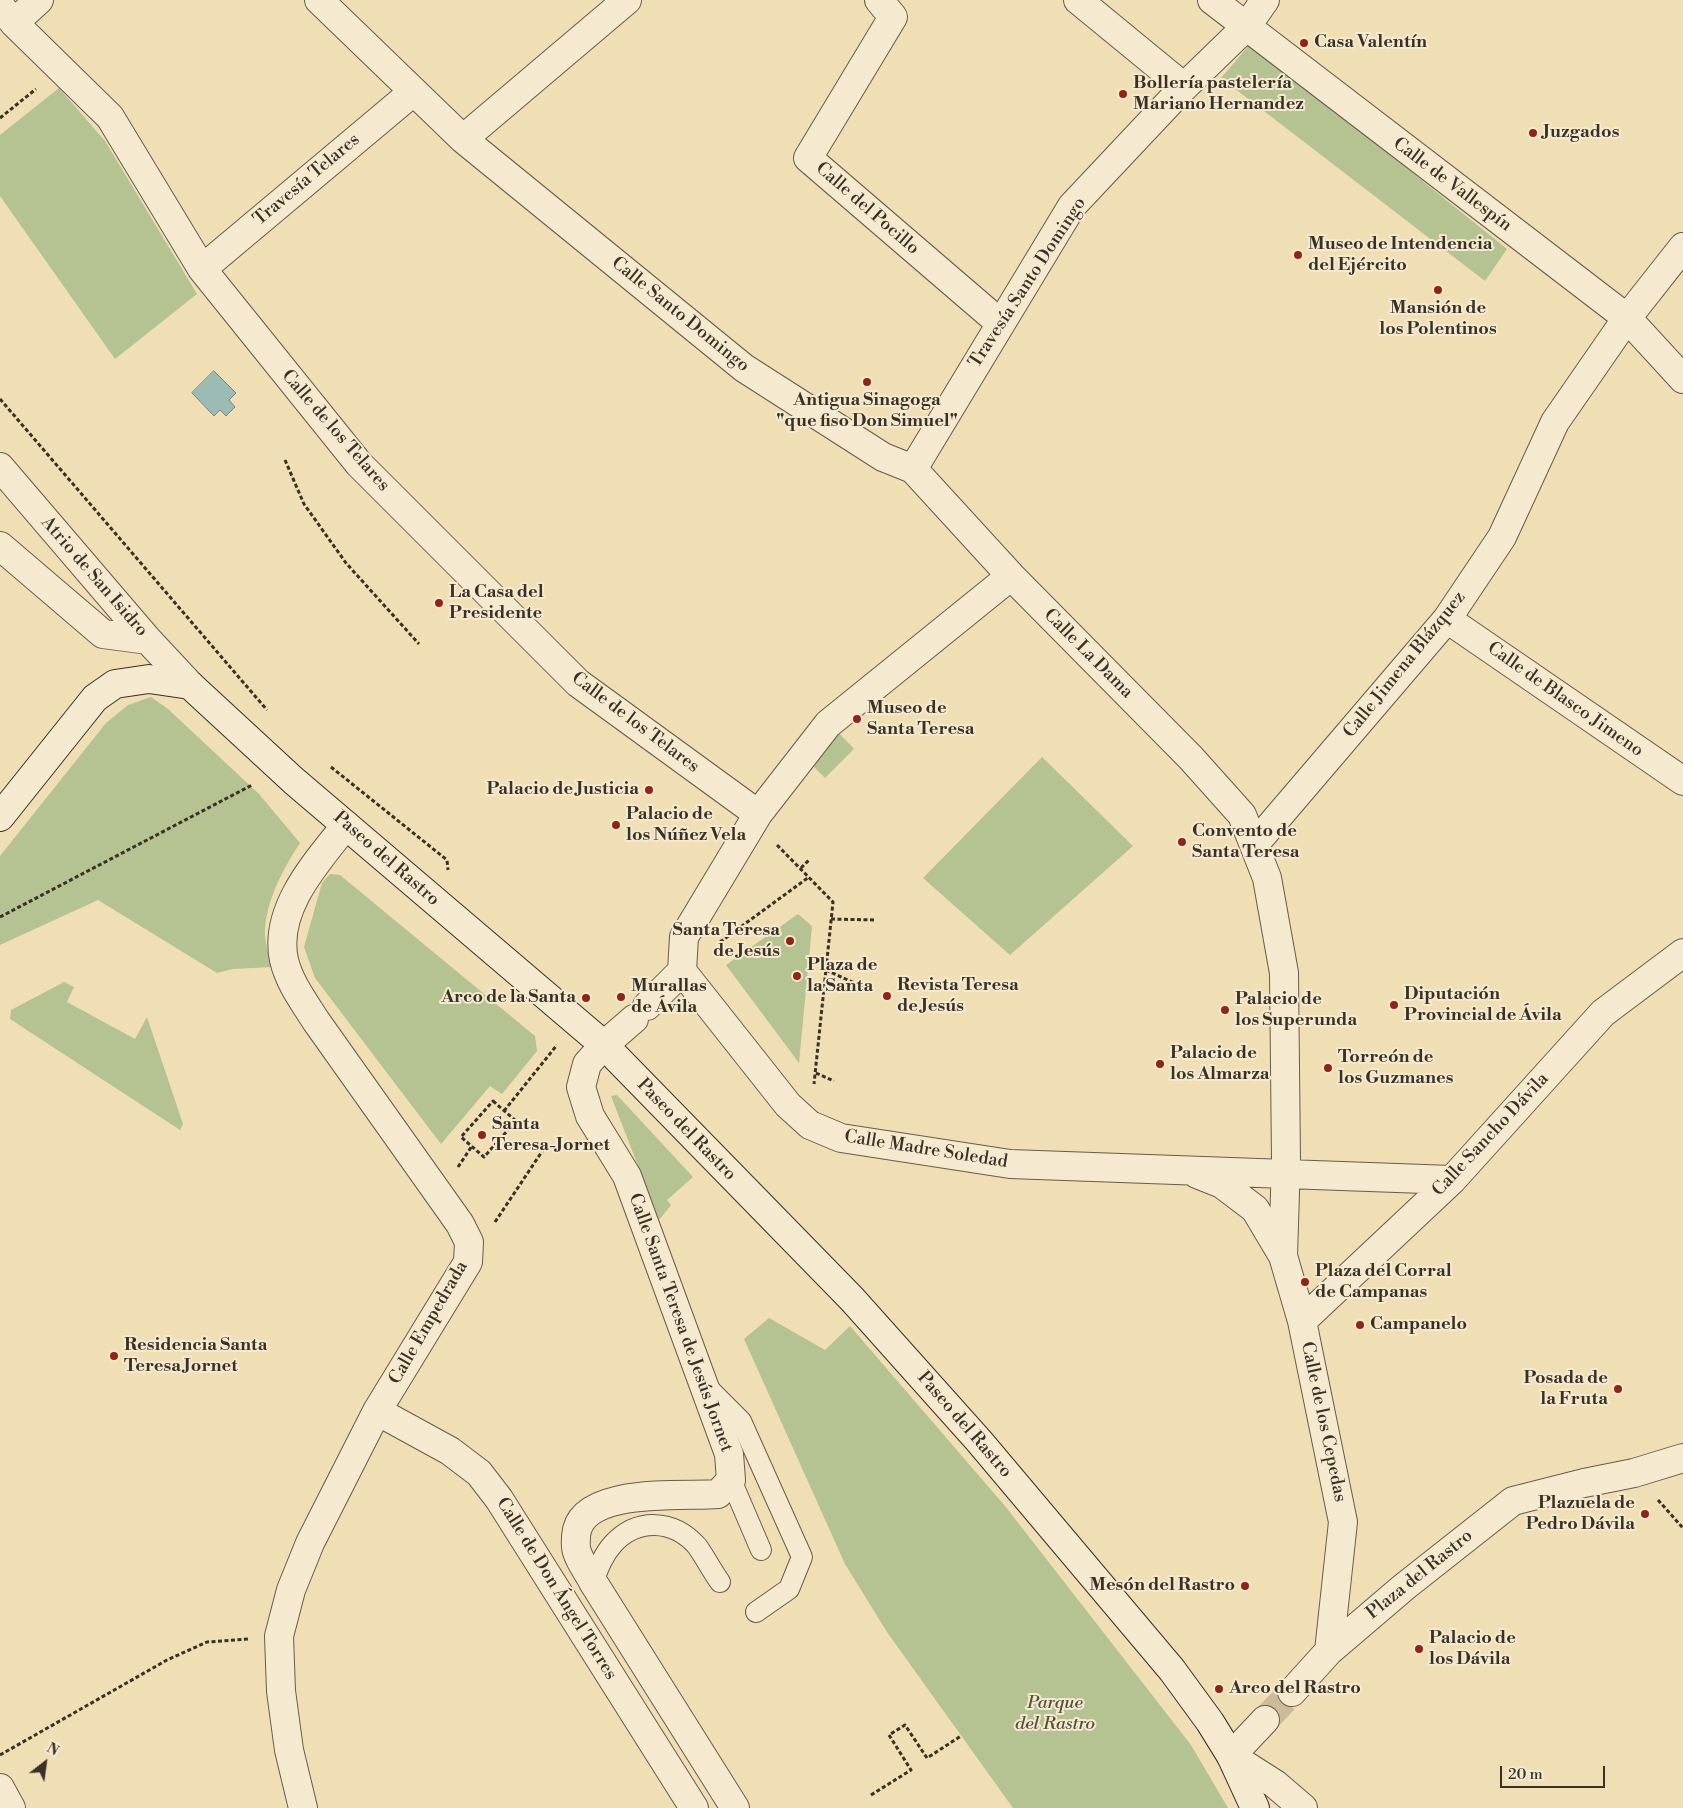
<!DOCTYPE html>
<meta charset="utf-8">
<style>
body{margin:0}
#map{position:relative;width:1683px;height:1808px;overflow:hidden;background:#f0deb5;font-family:"Libre Bodoni",serif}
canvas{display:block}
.north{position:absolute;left:20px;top:1738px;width:50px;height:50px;-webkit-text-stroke:4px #f5eacf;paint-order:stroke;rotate:30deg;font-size:14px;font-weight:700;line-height:20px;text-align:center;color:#393126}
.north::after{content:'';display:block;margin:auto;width:18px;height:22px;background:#393126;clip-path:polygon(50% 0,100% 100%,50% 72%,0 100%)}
.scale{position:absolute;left:1500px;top:1766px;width:105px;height:22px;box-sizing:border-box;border:2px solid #393126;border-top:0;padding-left:6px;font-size:15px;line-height:18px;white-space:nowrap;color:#393126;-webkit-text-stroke:4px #f5eacf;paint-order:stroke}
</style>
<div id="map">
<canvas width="1683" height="1808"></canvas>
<div class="north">N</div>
<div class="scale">20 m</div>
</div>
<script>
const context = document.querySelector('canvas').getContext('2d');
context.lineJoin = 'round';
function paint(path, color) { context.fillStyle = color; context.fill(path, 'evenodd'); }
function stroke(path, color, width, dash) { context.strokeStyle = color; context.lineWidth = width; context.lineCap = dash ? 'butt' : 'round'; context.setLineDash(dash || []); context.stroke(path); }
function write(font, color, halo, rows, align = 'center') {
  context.font = font + ' "Libre Bodoni",serif'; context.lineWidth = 4; context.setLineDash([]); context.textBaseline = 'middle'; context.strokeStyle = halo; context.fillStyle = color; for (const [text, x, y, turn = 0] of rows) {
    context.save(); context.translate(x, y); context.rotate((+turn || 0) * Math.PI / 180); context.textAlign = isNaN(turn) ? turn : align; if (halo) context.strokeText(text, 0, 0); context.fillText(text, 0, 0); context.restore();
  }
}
const green = new Path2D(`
 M 1251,43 L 1507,249 L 1485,281 L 1221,78 Z
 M 59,88 L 105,141 L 197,294 L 115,359 L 0,196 L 0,135 Z
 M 151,697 L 168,709 L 259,794 L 300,843 C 283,869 264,904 265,936 C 266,946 269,957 271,967 L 233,969 L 217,973 L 98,900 L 0,945 L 0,856 L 106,723 L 128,705 Z
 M 836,730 L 854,749 L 825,778 L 806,759 Z
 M 1042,757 L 1133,846 L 1010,955 L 923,878 Z
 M 330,874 L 340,875 L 535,1036 L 537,1051 L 502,1094 L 490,1086 L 441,1144 L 315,978 L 304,947 L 322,883 Z
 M 798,914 L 812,926 L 799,1063 L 726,965 Z
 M 64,982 L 74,987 L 67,1002 L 135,1039 L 147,1017 L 183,1124 L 180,1130 L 10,1019 L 11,1010 Z
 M 617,1095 L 693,1177 L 667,1200 L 671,1205 L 659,1220 L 611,1096 Z
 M 769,1318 L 825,1350 L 850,1326 L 1005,1506 L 1191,1745 L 1228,1808 L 1013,1808 L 887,1632 L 845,1564 L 744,1339 Z`);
const water = new Path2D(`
 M 214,371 L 236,393 L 229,400 L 235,407 L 226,416 L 220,410 L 214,416 L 192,393 Z`);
const streetTunnel = new Path2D(`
 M 1265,1720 L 1292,1692`);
const path = new Path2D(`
 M 0,118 L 36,89
 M 0,399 L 267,710
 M 285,460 L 304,504 L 346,563 L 419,644
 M 331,767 L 447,860 L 448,870
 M 777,845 L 833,902 L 814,1084
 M 801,868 L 810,859
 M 0,917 L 252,785
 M 831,919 L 876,920
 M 720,942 L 809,877
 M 826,970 L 872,991
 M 816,1073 L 834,1081
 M 493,1101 L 516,1121 L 484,1157 L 461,1137 Z
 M 504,1111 L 557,1045
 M 458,1167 L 472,1146
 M 495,1222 L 545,1147 L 564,1145 L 570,1148
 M 1658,1500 L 1683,1528
 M 0,1755 L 167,1660 L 207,1642 L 249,1639
 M 871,1795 L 911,1770 L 889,1735 L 905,1725 L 927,1758 L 961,1736`);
const lane = new Path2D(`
 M 707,1387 L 741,1421 L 802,1557 L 789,1589 L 756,1612
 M 731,1480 L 761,1550
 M 593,1582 C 598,1569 603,1555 613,1544 C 637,1518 673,1519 697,1546 C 705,1557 712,1571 720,1582`);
const street = new Path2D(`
 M 319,0 L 463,139 L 744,368 L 883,457 L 913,469 L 1011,576 L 1191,758 L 1242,815 L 1267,878 L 1284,973 L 1286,1161 L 1283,1256
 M 879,0 L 893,17 L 808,158 L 1000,323
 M 1078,0 L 1184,87
 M 1212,0 L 1627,318 L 1683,379
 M 0,6 L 14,23 L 110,117 L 202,269 L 359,464 L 578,683 L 758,814
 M 14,23 L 39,0
 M 463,139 L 627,0
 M 202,269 L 413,92
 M 0,467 L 148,640 L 190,685
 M 913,469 L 1072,206 L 1184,87 L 1247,26 L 1265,0
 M 0,546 L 103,634 L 148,640
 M 1447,619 L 1683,781
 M 1254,845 L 1447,619 L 1502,537 L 1555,422 L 1627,318 L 1683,247
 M 682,971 L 788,1105 L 810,1125 L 841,1138 L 1010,1164 L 1452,1180
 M 647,1006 L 682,971 L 684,937 L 758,814 L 828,724 L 1011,576
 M 634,1019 L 604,1045 L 587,1064 L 581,1087 L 590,1116 L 627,1176 L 729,1454 L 731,1480 L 718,1494 C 684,1497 579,1486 576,1536 C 576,1541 575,1547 577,1552 C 580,1562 588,1572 593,1582 L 735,1808
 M 1197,1174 L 1222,1184 L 1255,1209 L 1283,1256 L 1302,1321 L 1343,1522 L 1329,1651
 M 1302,1321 L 1452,1180 L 1603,1013 L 1683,953
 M 377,1411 L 450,1451 L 479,1473 L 499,1499 L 694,1808
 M 1292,1692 L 1329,1651 L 1404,1587 L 1513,1501 L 1584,1483 L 1634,1473 L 1683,1458
 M 1265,1720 L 1231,1756 L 1275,1784 L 1303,1808
 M 0,1788 L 11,1808
 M 303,1808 L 289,1750 L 281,1691 L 279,1636 L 291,1590 L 310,1543 L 377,1411 L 468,1262 L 469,1242 L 460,1224 L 316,1021 C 304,1002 289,982 284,960 C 273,909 317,862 346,825`);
const secondary = new Path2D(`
 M 0,817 L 95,698 L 115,684 L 149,679 L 190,685 L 294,781 L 604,1045 L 852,1299 L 979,1441 L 1172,1670 L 1210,1722 L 1231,1756 L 1255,1808`);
const markers = [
 [1304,43,5,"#8f2418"],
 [1123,94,5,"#8f2418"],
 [1533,133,5,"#8f2418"],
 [1298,255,5,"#8f2418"],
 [1438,290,5,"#8f2418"],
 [867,382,5,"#8f2418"],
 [439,603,5,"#8f2418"],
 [857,719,5,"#8f2418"],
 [649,790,5,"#8f2418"],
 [616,825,5,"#8f2418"],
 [1182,842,5,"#8f2418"],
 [790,941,5,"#8f2418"],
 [797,976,5,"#8f2418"],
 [887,996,5,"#8f2418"],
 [621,997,5,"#8f2418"],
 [586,998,5,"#8f2418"],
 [1394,1005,5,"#8f2418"],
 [1225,1010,5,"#8f2418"],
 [1160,1064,5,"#8f2418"],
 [1328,1068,5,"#8f2418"],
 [482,1135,5,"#8f2418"],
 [1305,1282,5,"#8f2418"],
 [1360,1325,5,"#8f2418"],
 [114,1356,5,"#8f2418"],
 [1618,1389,5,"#8f2418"],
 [1645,1514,5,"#8f2418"],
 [1245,1586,5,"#8f2418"],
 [1419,1649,5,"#8f2418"],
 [1219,1689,5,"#8f2418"]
];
const poiNames = [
 ["Casa Valentín",1314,43],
 ["Bollería pastelería",1133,84],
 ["Mariano Hernandez",1133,105],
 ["Juzgados",1543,133],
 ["Museo de Intendencia",1308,245],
 ["del Ejército",1308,266],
 ["Mansión de",1438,309,"center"],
 ["los Polentinos",1438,330,"center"],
 ["Antigua Sinagoga",867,401,"center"],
 ["\"que fiso Don Simuel\"",867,422,"center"],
 ["La Casa del",449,593],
 ["Presidente",449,614],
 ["Museo de",867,709],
 ["Santa Teresa",867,730],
 ["Palacio de Justicia",639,790,"right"],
 ["Palacio de",626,815],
 ["los Núñez Vela",626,836],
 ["Convento de",1192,832],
 ["Santa Teresa",1192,853],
 ["Santa Teresa",780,931,"right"],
 ["de Jesús",780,952,"right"],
 ["Plaza de",807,966],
 ["la Santa",807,987],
 ["Revista Teresa",897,986],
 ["de Jesús",897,1007],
 ["Murallas",631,987],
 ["de Ávila",631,1008],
 ["Diputación",1404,995],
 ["Provincial de Ávila",1404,1016],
 ["Arco de la Santa",576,998,"right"],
 ["Palacio de",1235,1000],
 ["los Superunda",1235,1021],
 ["Palacio de",1170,1054],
 ["los Almarza",1170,1075],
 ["Torreón de",1338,1058],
 ["los Guzmanes",1338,1079],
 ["Santa",492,1125],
 ["Teresa-Jornet",492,1146],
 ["Plaza del Corral",1315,1272],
 ["de Campanas",1315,1293],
 ["Campanelo",1370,1325],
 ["Residencia Santa",124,1346],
 ["Teresa Jornet",124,1367],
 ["Posada de",1608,1379,"right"],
 ["la Fruta",1608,1400,"right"],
 ["Plazuela de",1635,1504,"right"],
 ["Pedro Dávila",1635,1525,"right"],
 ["Mesón del Rastro",1235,1586,"right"],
 ["Palacio de",1429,1639],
 ["los Dávila",1429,1660],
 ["Arco del Rastro",1229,1689]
];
const streetNames = [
 ["Travesía Telares",307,180,-40],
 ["Calle de Vallespín",1452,185,37],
 ["Calle del Pocillo",867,209,41],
 ["Travesía Santo Domingo",1028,283,-57],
 ["Calle Santo Domingo",680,315,39],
 ["Calle de los Telares",335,431,49],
 ["Atrio de San Isidro",94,577,49],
 ["Calle La Dama",1088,654,45],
 ["Calle Jimena Blázquez",1405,665,-51],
 ["Calle de Blasco Jimeno",1565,700,35],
 ["Calle de los Telares",635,723,37],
 ["Paseo del Rastro",386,859,41],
 ["Paseo del Rastro",686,1130,46],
 ["Calle Sancho Dávila",1491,1135,-47],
 ["Calle Madre Soledad",926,1150,9],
 ["Calle Empedrada",429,1323,-60],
 ["Calle Santa Teresa de Jesús Jornet",680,1323,70],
 ["Calle de los Cepedas",1323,1422,78],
 ["Paseo del Rastro",964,1425,49],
 ["Plaza del Rastro",1420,1575,-39],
 ["Calle de Don Ángel Torres",556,1589,58]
];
const parkNames = [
 ["Parque",1055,1704],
 ["del Rastro",1055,1725]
];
paint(green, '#b5c291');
paint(water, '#9bbbb4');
stroke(water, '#74847b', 1);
stroke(streetTunnel, '#cbbb98', 28, [28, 14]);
stroke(lane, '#675c4a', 22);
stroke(street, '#675c4a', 30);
stroke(secondary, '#393126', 30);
stroke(path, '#393126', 3, [4, 2.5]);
stroke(lane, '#f5eacf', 20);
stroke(street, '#f5eacf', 28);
stroke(secondary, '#f5eacf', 28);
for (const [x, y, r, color] of markers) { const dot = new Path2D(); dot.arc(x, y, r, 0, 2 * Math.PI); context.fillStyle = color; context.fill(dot); stroke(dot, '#f5eacf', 2); }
write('bold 18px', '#393126', '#f5eacf', poiNames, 'left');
write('18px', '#393126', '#f5eacf', streetNames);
write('italic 18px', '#524e3b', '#f5eacf', parkNames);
</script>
